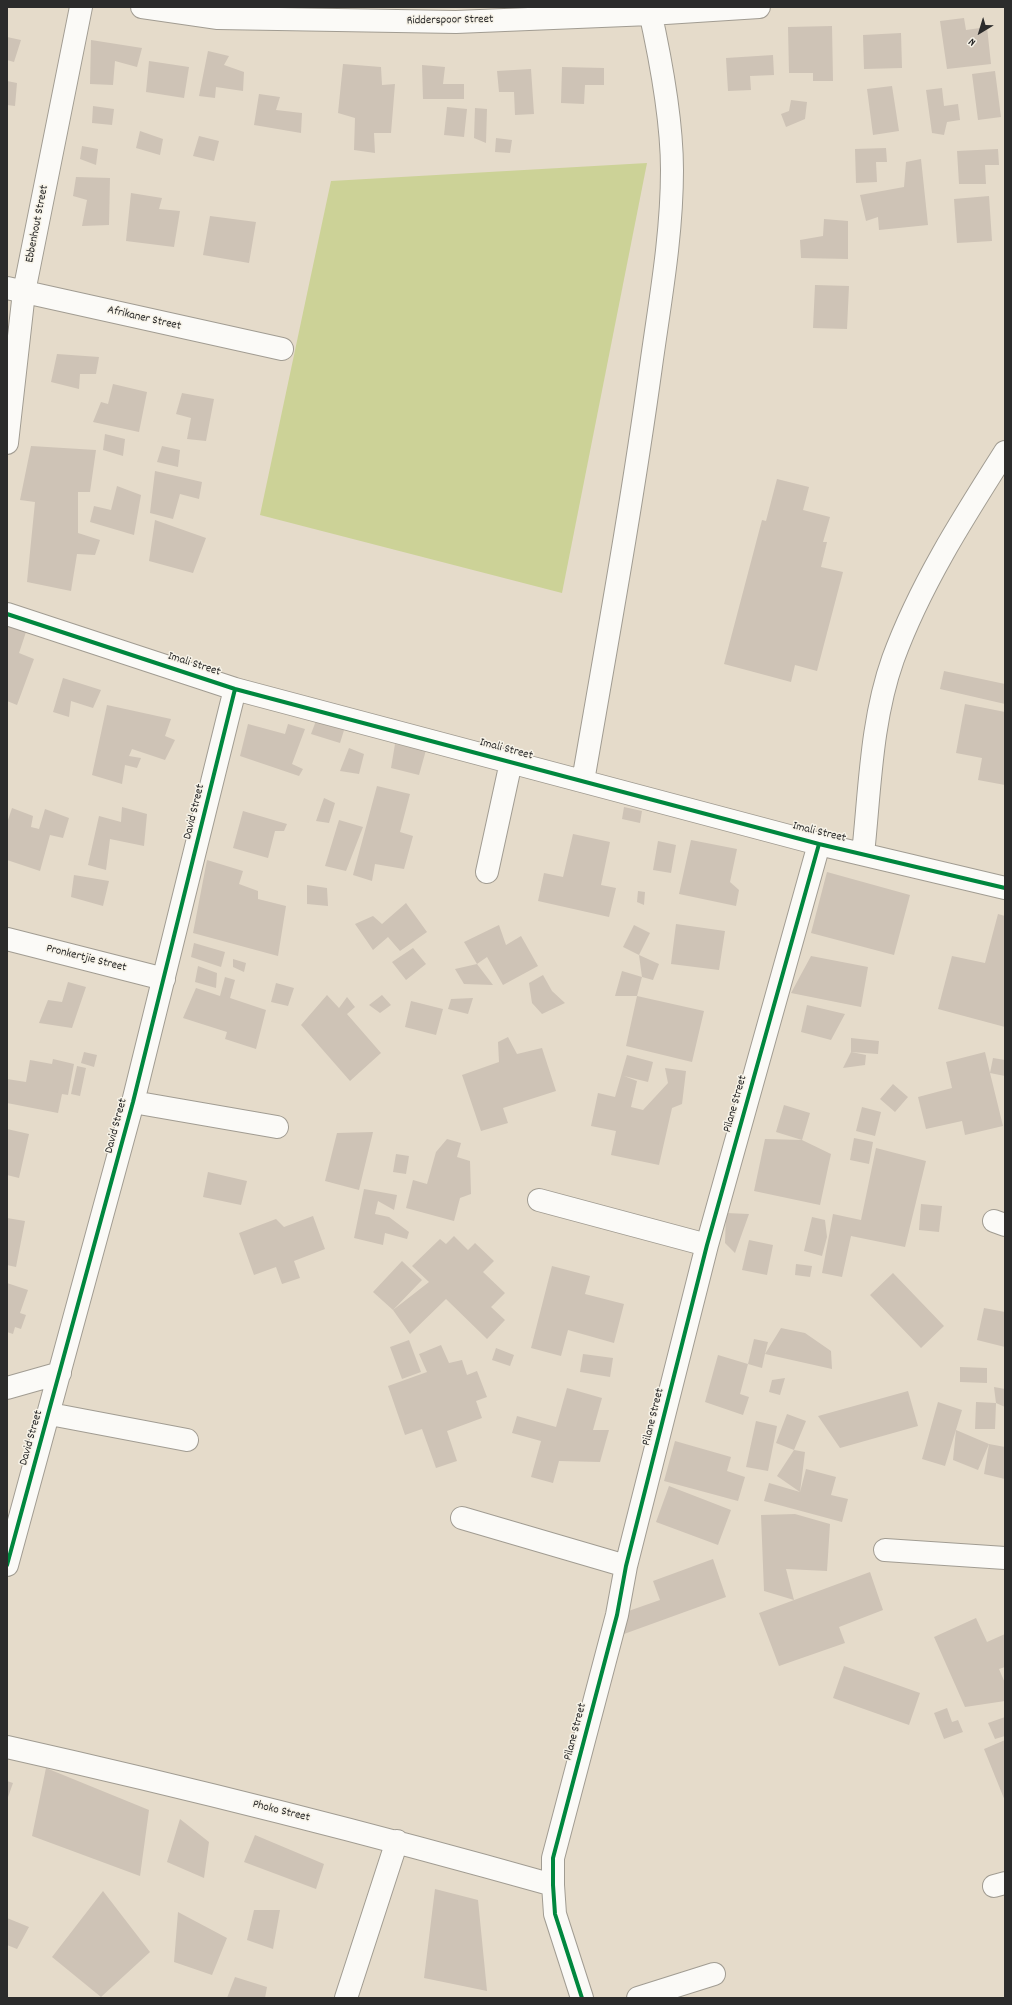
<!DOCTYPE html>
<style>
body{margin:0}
#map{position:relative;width:1012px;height:2005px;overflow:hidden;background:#e5dbca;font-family:Dekko,sans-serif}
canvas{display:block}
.frame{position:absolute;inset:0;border:8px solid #2b2b2b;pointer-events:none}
.north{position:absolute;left:960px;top:12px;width:40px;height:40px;-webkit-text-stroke:3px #f7f3e8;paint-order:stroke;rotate:218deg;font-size:11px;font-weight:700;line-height:16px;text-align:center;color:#2b2b2b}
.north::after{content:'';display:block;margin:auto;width:14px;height:18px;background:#2b2b2b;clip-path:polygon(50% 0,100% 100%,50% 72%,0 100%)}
</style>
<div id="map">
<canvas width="1012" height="2005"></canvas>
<div class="frame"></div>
<div class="north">N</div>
</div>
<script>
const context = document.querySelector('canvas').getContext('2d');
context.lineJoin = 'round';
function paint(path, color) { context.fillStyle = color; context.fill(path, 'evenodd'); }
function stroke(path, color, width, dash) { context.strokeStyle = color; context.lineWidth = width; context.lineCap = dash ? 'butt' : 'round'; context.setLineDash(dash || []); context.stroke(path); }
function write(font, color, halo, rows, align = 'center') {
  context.font = font + ' Dekko,sans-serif'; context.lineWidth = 3; context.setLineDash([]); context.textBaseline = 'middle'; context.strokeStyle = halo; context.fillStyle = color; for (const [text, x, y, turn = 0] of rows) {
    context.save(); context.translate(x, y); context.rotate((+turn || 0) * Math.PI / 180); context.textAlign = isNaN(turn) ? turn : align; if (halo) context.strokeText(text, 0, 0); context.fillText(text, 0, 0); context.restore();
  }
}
const green = new Path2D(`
 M 647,163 L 562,593 L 260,515 L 331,181 Z`);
const building = new Path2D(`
 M 964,18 L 966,30 L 987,27 L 991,64 L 947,69 L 940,21 Z
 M 832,26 L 833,81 L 813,81 L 813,73 L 789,73 L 788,27 Z
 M 901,33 L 902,68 L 864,69 L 863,35 Z
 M 7,37 L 21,40 L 14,62 L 7,60 Z
 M 91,40 L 142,48 L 137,67 L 115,61 L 113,85 L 90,84 Z
 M 208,51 L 229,56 L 224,65 L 244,72 L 243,91 L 216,87 L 215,98 L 199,96 Z
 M 773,55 L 774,75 L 750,76 L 751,90 L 728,91 L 726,58 Z
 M 149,61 L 189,67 L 184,98 L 146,92 Z
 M 343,64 L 381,67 L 382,85 L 395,84 L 391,133 L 374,133 L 375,153 L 354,150 L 355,118 L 338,113 Z
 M 422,65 L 445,67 L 443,84 L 464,84 L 464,99 L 423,99 Z
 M 562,67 L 604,68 L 604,85 L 585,85 L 584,104 L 561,103 Z
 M 531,69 L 534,114 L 515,115 L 514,92 L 499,92 L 497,71 Z
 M 995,71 L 1001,117 L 978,120 L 972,74 Z
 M 7,81 L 17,83 L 15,106 L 7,105 Z
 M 892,86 L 899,131 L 873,135 L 867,89 Z
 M 942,88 L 944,106 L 958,104 L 960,120 L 947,122 L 944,135 L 932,133 L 926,90 Z
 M 259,94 L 280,97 L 276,110 L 302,113 L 301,133 L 254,125 Z
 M 791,100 L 807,102 L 805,119 L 786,127 L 781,114 L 789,111 Z
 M 93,106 L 114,109 L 112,125 L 92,123 Z
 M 447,107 L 467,109 L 464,137 L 444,135 Z
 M 475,108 L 487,109 L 486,143 L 474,138 Z
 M 140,131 L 163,139 L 160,155 L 136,148 Z
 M 199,136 L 219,141 L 214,161 L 193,156 Z
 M 496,138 L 512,140 L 510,153 L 495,152 Z
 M 82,146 L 98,149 L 96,165 L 80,159 Z
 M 886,148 L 887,162 L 876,162 L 877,182 L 856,183 L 855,149 Z
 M 998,149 L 999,165 L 985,165 L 986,184 L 959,184 L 957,151 Z
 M 921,159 L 928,225 L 879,230 L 878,217 L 866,221 L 860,195 L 904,187 L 906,162 Z
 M 76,177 L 110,178 L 109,225 L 82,226 L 87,200 L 73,196 Z
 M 131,193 L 162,198 L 159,209 L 180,211 L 174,247 L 126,241 Z
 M 989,196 L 992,241 L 957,243 L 954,199 Z
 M 210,216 L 256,222 L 249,263 L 203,255 Z
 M 824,219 L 848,221 L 848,259 L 801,258 L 800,240 L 823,236 Z
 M 815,285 L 849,286 L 847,329 L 813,328 Z
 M 57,354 L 99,357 L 96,374 L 80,374 L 79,389 L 51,382 Z
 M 113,384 L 147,392 L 139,432 L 93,422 L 101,402 L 108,404 Z
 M 182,393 L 214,399 L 206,441 L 187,439 L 191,418 L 176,414 Z
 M 105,434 L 125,439 L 123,456 L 103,450 Z
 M 31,446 L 96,450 L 90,492 L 78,492 L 78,533 L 100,540 L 95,555 L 77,554 L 71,591 L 27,582 L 35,502 L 20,500 Z
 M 162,446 L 180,450 L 178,467 L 157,462 Z
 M 155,471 L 202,482 L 199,499 L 180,494 L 173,519 L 150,513 Z
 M 777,479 L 809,487 L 803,510 L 830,517 L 823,542 L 827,542 L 821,567 L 843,572 L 817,671 L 795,665 L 791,682 L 724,664 L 762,520 L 766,521 Z
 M 117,486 L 141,495 L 134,535 L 90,522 L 94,506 L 111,510 Z
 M 155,520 L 206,538 L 193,573 L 149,561 Z
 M 7,624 L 26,632 L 19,653 L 34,659 L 17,705 L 7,701 Z
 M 944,671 L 1005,684 L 1005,704 L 940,689 Z
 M 63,678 L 101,690 L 93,708 L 71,701 L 69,717 L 53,712 Z
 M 965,704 L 1005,712 L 1005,785 L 978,780 L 982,758 L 956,753 Z
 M 107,705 L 171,719 L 165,736 L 175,740 L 165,760 L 132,749 L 129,756 L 141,758 L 137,768 L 125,765 L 122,784 L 92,775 Z
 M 317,718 L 345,727 L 340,743 L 311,734 Z
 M 248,724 L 285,734 L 288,724 L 305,729 L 292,764 L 303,769 L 299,776 L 240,756 Z
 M 395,744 L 426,750 L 419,775 L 391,768 Z
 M 349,748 L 364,754 L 359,774 L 340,771 Z
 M 377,786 L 410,794 L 400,832 L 413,836 L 404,869 L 375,864 L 372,881 L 353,875 Z
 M 324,798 L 335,803 L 329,823 L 316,821 Z
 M 122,807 L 147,814 L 144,846 L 110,839 L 106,870 L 88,865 L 99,816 L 121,822 Z
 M 624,807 L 642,811 L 640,823 L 622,819 Z
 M 12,808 L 33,816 L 31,827 L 39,829 L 45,809 L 69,818 L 63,838 L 50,835 L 40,871 L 7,860 L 7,823 Z
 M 243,811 L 287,824 L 284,831 L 275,831 L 268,858 L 233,848 Z
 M 339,820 L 363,827 L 346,871 L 325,866 Z
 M 573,834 L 610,842 L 601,885 L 616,888 L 609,917 L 538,901 L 544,873 L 563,877 Z
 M 691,840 L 737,849 L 730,882 L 739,890 L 736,906 L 679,894 Z
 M 658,841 L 676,845 L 671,873 L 653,870 Z
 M 207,860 L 243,871 L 239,884 L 258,891 L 258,899 L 286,906 L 278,956 L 193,933 Z
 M 827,872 L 910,895 L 894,955 L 811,933 Z
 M 74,875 L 109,881 L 103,906 L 71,897 Z
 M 307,885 L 327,888 L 328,906 L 307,904 Z
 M 638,891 L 645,892 L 644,905 L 637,902 Z
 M 406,903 L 427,932 L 400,951 L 388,937 L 373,950 L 355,924 L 373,916 L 382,924 Z
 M 998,914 L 1005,916 L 1005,1027 L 938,1009 L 952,956 L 985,963 Z
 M 676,924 L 725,931 L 719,970 L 671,964 Z
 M 499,925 L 506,945 L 521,936 L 538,966 L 503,985 L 487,957 L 477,964 L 464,942 Z
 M 634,925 L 650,933 L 639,955 L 623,947 Z
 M 194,943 L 225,952 L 221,967 L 191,957 Z
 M 413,948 L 426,964 L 406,980 L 392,962 Z
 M 639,955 L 659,964 L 653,980 L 642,977 Z
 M 811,956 L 868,967 L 861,1007 L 791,993 Z
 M 233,959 L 246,963 L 244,972 L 233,967 Z
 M 477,964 L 493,985 L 464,984 L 455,969 Z
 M 198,966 L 217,973 L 216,988 L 195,982 Z
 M 622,971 L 642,977 L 637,996 L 615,996 Z
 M 543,975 L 552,991 L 565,1003 L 542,1014 L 532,1003 L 529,983 Z
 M 225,977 L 235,980 L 230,998 L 266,1010 L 256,1049 L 225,1039 L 227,1032 L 183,1018 L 196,988 L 220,996 Z
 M 68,982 L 86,987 L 72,1028 L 39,1023 L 48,1000 L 62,1002 Z
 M 276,983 L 294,988 L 288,1006 L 271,1002 Z
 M 327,995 L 339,1008 L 347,997 L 355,1007 L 347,1014 L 381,1053 L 350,1081 L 301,1025 Z
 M 382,995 L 391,1005 L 380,1013 L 369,1005 Z
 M 637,996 L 704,1011 L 692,1062 L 626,1046 Z
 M 473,998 L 468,1014 L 448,1009 L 451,999 Z
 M 411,1001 L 443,1009 L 436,1035 L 405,1027 Z
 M 807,1005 L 845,1014 L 831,1040 L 801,1032 Z
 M 508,1037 L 517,1054 L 542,1048 L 556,1091 L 503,1108 L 508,1123 L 481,1131 L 462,1075 L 499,1062 L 498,1042 Z
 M 851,1038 L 879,1041 L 878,1054 L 851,1052 L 866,1055 L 865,1065 L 843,1068 L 851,1052 Z
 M 84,1052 L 97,1055 L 94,1067 L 81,1063 Z
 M 985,1052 L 990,1073 L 993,1058 L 1005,1060 L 1005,1076 L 990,1073 L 1003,1126 L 965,1135 L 962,1121 L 926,1129 L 918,1097 L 952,1088 L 946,1062 Z
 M 627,1055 L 653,1062 L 648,1082 L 624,1076 L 637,1081 L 631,1107 L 643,1110 L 668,1083 L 665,1068 L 686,1071 L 682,1104 L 672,1108 L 659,1165 L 611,1155 L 616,1131 L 591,1126 L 598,1093 L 615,1097 Z
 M 53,1059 L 74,1064 L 68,1095 L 62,1094 L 58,1113 L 7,1103 L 7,1079 L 26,1082 L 30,1060 L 52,1064 Z
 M 77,1066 L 86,1068 L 80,1096 L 71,1094 Z
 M 893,1084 L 908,1097 L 895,1112 L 880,1099 Z
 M 784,1105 L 810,1113 L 802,1140 L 776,1132 Z
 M 862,1107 L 881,1112 L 875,1136 L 856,1131 Z
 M 7,1129 L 29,1134 L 19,1178 L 7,1175 Z
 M 373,1132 L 359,1190 L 325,1181 L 337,1133 Z
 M 854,1138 L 873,1142 L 869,1164 L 850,1160 Z
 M 447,1139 L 461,1143 L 457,1157 L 470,1161 L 471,1194 L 460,1198 L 454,1221 L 406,1208 L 413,1180 L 427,1184 L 436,1152 Z
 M 765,1139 L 802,1140 L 831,1154 L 820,1205 L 754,1191 Z
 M 876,1148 L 926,1161 L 905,1247 L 851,1236 L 842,1277 L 822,1273 L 833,1214 L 861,1220 Z
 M 396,1154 L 409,1156 L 406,1174 L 393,1172 Z
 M 208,1172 L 247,1181 L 241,1205 L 203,1197 Z
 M 364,1189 L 397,1195 L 394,1210 L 378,1201 L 375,1214 L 389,1217 L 409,1232 L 407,1239 L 385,1233 L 383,1245 L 354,1238 Z
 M 921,1204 L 942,1206 L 939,1232 L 919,1230 Z
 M 726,1213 L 749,1214 L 735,1253 L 725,1243 Z
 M 313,1216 L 325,1249 L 294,1261 L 300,1278 L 282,1284 L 276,1267 L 254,1275 L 239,1233 L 276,1219 L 284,1227 Z
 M 812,1217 L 825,1220 L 827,1237 L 822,1256 L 804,1251 Z
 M 7,1218 L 25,1221 L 16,1267 L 7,1265 Z
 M 454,1236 L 468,1250 L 475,1243 L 494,1261 L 483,1272 L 505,1293 L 491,1307 L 505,1320 L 487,1339 L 446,1299 L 410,1334 L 393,1310 L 373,1292 L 402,1261 L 422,1280 L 393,1310 L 429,1282 L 412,1266 L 440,1239 L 446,1244 Z
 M 749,1240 L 773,1245 L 767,1275 L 742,1270 Z
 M 796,1264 L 812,1266 L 810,1277 L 795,1275 Z
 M 552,1266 L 590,1276 L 585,1294 L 624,1304 L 614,1343 L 568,1330 L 561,1356 L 531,1348 Z
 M 893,1273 L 944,1326 L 921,1348 L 870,1295 Z
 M 7,1283 L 28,1290 L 20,1313 L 26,1315 L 21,1329 L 15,1327 L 13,1334 L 7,1332 Z
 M 984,1308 L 1005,1312 L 1005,1347 L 977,1340 Z
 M 781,1328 L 805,1333 L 831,1351 L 832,1369 L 765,1354 L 762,1368 L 748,1364 L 754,1339 L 768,1342 L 765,1354 Z
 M 409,1340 L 421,1372 L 402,1379 L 390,1347 Z
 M 441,1345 L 449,1363 L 462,1360 L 467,1375 L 477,1371 L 487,1397 L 476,1401 L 482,1418 L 447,1431 L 457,1461 L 436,1468 L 422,1429 L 405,1435 L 388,1386 L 427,1372 L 419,1354 Z
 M 496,1348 L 514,1355 L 510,1366 L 492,1360 Z
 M 583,1354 L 613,1358 L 610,1377 L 580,1372 Z
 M 718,1355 L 748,1364 L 740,1394 L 749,1397 L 743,1415 L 705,1402 Z
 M 960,1367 L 987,1368 L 987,1383 L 960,1382 Z
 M 785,1378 L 780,1395 L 769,1392 L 772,1380 Z
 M 994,1387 L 1005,1389 L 1005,1407 L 996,1403 Z
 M 567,1388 L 602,1398 L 593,1430 L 609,1430 L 600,1462 L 559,1461 L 553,1483 L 531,1477 L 541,1441 L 512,1433 L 517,1416 L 556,1427 Z
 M 908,1391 L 918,1426 L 840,1448 L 818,1416 Z
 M 938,1402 L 962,1410 L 945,1466 L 922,1459 Z
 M 976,1402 L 996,1403 L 995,1429 L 975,1429 Z
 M 787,1414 L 806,1421 L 794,1450 L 805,1452 L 800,1492 L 777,1476 L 794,1450 L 776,1443 Z
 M 756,1421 L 777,1426 L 768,1471 L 746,1467 Z
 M 956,1430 L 989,1444 L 1005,1447 L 1005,1479 L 984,1474 L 989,1444 L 978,1470 L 953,1460 Z
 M 675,1441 L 731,1457 L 727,1471 L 745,1477 L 738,1501 L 664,1481 Z
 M 806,1469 L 836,1477 L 831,1495 L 848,1499 L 842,1522 L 764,1501 L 769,1483 L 800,1492 Z
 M 669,1486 L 731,1510 L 718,1545 L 656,1522 Z
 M 795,1514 L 830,1524 L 827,1571 L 786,1569 L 794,1600 L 764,1591 L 761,1515 Z
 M 713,1559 L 726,1597 L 624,1634 L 617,1615 L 660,1600 L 653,1581 Z
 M 870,1572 L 883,1610 L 839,1627 L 845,1643 L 779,1666 L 759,1613 Z
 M 976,1618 L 987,1642 L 1005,1634 L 1005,1667 L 999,1669 L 1005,1683 L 1005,1701 L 965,1707 L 934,1637 Z
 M 844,1666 L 920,1693 L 909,1725 L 833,1698 Z
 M 947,1708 L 952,1722 L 958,1720 L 963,1732 L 944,1739 L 934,1713 Z
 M 1005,1717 L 1005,1736 L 995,1739 L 988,1723 Z
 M 1005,1740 L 1005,1801 L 984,1749 Z
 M 46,1768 L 149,1810 L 140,1876 L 32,1836 Z
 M 7,1781 L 13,1783 L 7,1800 Z
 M 180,1819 L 209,1842 L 204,1878 L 167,1862 Z
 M 255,1835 L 324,1864 L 316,1889 L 244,1862 Z
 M 435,1889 L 478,1900 L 487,1991 L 424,1978 Z
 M 103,1891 L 150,1952 L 101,1997 L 52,1957 Z
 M 254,1910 L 280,1910 L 273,1949 L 247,1940 Z
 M 178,1912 L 227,1938 L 212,1975 L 174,1962 Z
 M 7,1918 L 29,1927 L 17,1949 L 7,1945 Z
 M 235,1977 L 267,1987 L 265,1998 L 227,1998 Z`);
const minor = new Path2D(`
 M 142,7 L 218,18 L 456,22 L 650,14 L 759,7
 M 7,288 L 282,349
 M 7,443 L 24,292 L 81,7
 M 7,614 L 235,689 L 819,844 L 1005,888
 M 583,781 C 607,642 632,504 651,366 C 660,301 672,236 672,170 C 672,121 660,56 649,7
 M 863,854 C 870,789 871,721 893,659 C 920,585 963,518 1005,452
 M 487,872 L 511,762
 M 7,939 L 164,979
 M 133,1102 L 277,1127
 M 539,1200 L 707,1245
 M 994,1221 L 1005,1225
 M 7,1388 L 60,1373
 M 50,1414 L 187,1440
 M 462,1518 L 626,1566
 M 885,1550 L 1005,1558
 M 7,1565 L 133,1102 L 235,689
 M 7,1747 C 190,1788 372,1834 553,1885
 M 994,1886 L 1005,1883
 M 346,1998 L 397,1841
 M 582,1998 L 555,1914 L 553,1885 L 553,1858 L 617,1615 L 626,1566 L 707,1245 L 819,844
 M 638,1998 L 714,1974`);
const cycleway = new Path2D(`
 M 7,614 L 235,689 L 819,844 L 1005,888
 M 7,1565 L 133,1102 L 235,689
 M 582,1998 L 555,1914 L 553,1885 L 553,1858 L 617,1615 L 626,1566 L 707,1245 L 819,844`);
const streetNames = [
 ["Ridderspoor Street",450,21,-1],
 ["Ebbenhout Street",38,224,-79],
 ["Afrikaner Street",144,319,13],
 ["Imali Street",194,665,18],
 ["Imali Street",506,750,15],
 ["David Street",195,812,-76],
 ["Imali Street",819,833,14],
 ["Pronkertjie Street",86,959,14],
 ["Pilane Street",736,1104,-74],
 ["David Street",117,1126,-75],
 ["Pilane Street",654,1417,-76],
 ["David Street",32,1438,-74],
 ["Pilane Street",576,1732,-75],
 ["Phoko Street",281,1812,14]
];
paint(green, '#ccd297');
paint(building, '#cec3b6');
stroke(minor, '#a19c92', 24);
stroke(minor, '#fbfaf7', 22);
stroke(cycleway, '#00873e', 4);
write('12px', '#2b2b2b', '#f7f3e8', streetNames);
</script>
